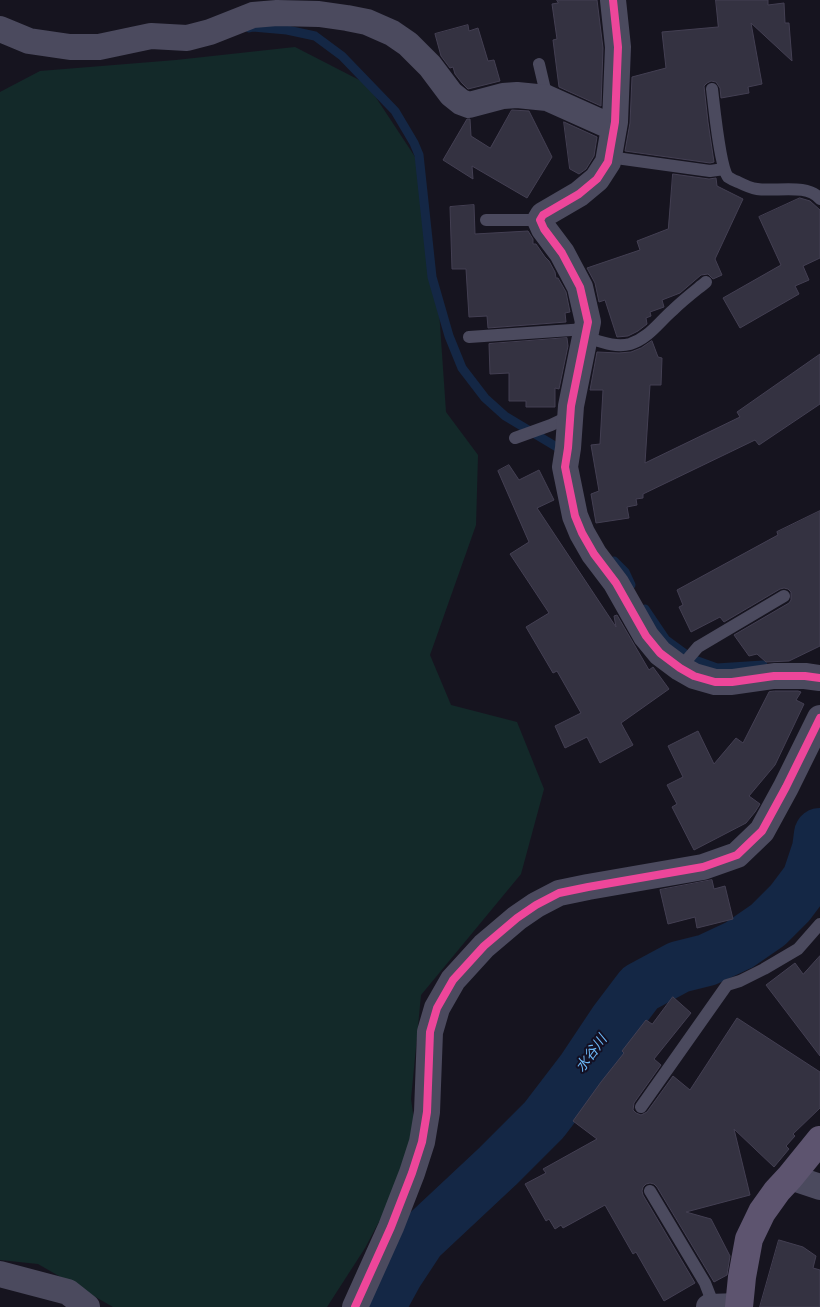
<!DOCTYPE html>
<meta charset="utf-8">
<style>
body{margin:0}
canvas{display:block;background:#16141f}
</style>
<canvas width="820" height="1307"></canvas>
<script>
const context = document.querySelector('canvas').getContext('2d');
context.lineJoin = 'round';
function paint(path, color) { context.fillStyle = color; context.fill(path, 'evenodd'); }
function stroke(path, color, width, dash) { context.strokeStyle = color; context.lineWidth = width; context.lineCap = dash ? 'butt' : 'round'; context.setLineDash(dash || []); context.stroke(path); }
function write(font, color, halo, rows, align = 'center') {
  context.font = font + ' Poppins,"Noto Sans JP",sans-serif'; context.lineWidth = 4; context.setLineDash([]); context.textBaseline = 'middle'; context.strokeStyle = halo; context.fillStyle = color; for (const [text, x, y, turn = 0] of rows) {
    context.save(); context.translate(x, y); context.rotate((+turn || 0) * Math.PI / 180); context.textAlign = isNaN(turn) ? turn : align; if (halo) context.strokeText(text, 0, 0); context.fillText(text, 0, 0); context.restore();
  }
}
const green = new Path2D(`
 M 295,47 L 367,84 L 423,169 L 438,296 L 446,412 L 478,455 L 476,525 L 430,655 L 451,705 L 517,722 L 544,789 L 521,874 L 421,995 L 411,1099 L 417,1142 L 398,1186 L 365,1248 L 327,1307 L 113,1307 L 38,1264 L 0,1260 L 0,92 L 40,71 L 176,60 Z`);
const stream = new Path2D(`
 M 249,28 L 253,27 L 287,30 L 315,36 L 342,56 L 395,111 L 414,143 L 419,155 L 432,277 L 449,336 L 462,368 L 485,398 L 505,416 L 565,452
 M 614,561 L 625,572 L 631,585
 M 645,609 L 666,640 L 692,659 L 717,668 L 763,665`);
const river = new Path2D(`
 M 379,1307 L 397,1274 L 420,1239 L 498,1166 L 544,1120 L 583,1069 L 615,1021 L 640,988 L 679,967 L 707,960 L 739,945 L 768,925 L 790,903 L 808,879 L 818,849 L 820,834`);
const building = new Path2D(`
 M 557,0 L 597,0 L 603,48 L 601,106 L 559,87 L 553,40 L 557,39 L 552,4 L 558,3 Z
 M 716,0 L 768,0 L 768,5 L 784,3 L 785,23 L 789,23 L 792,61 L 751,23 L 762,84 L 748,87 L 749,93 L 721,98 L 720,88 L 716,82 L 711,81 L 707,83 L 704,86 L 708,122 L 714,162 L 710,163 L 625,151 L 630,123 L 632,77 L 666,68 L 662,32 L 718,27 Z
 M 468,25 L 469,31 L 478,28 L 488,61 L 494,60 L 500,81 L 468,89 L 462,83 L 455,74 L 453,67 L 450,68 L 441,56 L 435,34 Z
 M 512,110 L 529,111 L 552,157 L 527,198 L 472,166 L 473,179 L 443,160 L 467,119 L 470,119 L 471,136 L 490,148 Z
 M 564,122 L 597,137 L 594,156 L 586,169 L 579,174 L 570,169 Z
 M 673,174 L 709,179 L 716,178 L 717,186 L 743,199 L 715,259 L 722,275 L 713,279 L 708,274 L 701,275 L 680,293 L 662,300 L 664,307 L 650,312 L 651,316 L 646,318 L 647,324 L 638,331 L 628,336 L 617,337 L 605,300 L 599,302 L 595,283 L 587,268 L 640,250 L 637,241 L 668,229 Z
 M 800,198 L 810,201 L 820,210 L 820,258 L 803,266 L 809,280 L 795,286 L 799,294 L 740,328 L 723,298 L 781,265 L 759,217 Z
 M 474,205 L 475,234 L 528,231 L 533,239 L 533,244 L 536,244 L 545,257 L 549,261 L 555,272 L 556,278 L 558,278 L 566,292 L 570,312 L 565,313 L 566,322 L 488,328 L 487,316 L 469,317 L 466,269 L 452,269 L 450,207 Z
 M 567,338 L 568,346 L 559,389 L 555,388 L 555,407 L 526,407 L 526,401 L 509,401 L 509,373 L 490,374 L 489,344 Z
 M 652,341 L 658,357 L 662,358 L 661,385 L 650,385 L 645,463 L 740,417 L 737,412 L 820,354 L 820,404 L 759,445 L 755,440 L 643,494 L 643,498 L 636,499 L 637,505 L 627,507 L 629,518 L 596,523 L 591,494 L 599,491 L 591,445 L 600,444 L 603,390 L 590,390 L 597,352 L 619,353 L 631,352 L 641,348 Z
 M 509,465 L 519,480 L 539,470 L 554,500 L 537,508 L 616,627 L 614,616 L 617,615 L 649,670 L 653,667 L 669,689 L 621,723 L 633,745 L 600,763 L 587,737 L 565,748 L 555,726 L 581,713 L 557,671 L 553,673 L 526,627 L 549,613 L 510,554 L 529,542 L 498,471 Z
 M 820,511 L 820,646 L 789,661 L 766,662 L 757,654 L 749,656 L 734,635 L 789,603 L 791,600 L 791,592 L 788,589 L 784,588 L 780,589 L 724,622 L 720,617 L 691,632 L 679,607 L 683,605 L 677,590 L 778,535 L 777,532 Z
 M 775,691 L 798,691 L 801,692 L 796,700 L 804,704 L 775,765 L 749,796 L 760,804 L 755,812 L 746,823 L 694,850 L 672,807 L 677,804 L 667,785 L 683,777 L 668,746 L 698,731 L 714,764 L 736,738 L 743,743 L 769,692 Z
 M 712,880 L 714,889 L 725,886 L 733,919 L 697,928 L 695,917 L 668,924 L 660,890 Z
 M 820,956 L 820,1056 L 766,985 L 795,963 L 803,974 Z
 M 673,997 L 691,1013 L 654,1059 L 661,1065 L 634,1103 L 633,1110 L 636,1113 L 641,1115 L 647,1112 L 673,1076 L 690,1090 L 737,1018 L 820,1072 L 820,1108 L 793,1134 L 795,1136 L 786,1146 L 789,1149 L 774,1167 L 734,1129 L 750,1195 L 686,1212 L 711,1219 L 730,1256 L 727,1275 L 714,1282 L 657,1187 L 654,1184 L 650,1183 L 646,1184 L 643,1187 L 642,1191 L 643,1195 L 695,1283 L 664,1301 L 636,1252 L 633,1254 L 605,1205 L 563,1228 L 561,1225 L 555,1229 L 549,1219 L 546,1221 L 525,1184 L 546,1173 L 543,1169 L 597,1139 L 573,1121 L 601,1082 L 624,1053 L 622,1051 L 646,1020 L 652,1024 Z
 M 779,1240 L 803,1247 L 816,1256 L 813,1268 L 820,1270 L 820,1307 L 760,1307 Z`);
const service = new Path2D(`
 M 539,64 L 547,98
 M 712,89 C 714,105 720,167 728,177 C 731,179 735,181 738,182 C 744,185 750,188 757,189 C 775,192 808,183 820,199
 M 609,157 L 710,171 L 724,169
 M 486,220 L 540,220
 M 469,337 L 586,329
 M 585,337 C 599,341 615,348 630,344 C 649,338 659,322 673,310 C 683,300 695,291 706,282
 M 515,438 L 551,425 L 570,416
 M 680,668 L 698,647 L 784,596
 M 641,1107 L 727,985 L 740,981 L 764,969 L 798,949 L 820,924
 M 650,1191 L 705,1283 L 714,1306`);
const minor = new Path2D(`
 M 613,0 L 618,47 L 615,122 L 608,162 L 597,179 L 579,194 L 543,215 L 540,220 L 544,229 L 562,253 L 580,287 L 588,322 L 571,406 L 568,448 L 565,467 L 575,516 L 582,533 L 594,554 L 616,583 L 646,636 L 660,653 L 680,668 L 694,676 L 715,682 L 732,682 L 774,676 L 805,676 L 820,678
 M 0,29 L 29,41 L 70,47 L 99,47 L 151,36 L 187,38 L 210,32 L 253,15 L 277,13 L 319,14 L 347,18 L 367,22 L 392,33 L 408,44 L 430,66 L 451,94 L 461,102 L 469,105 L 503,96 L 517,95 L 547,98 L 614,128
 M 790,1177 L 820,1187
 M 0,1274 L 68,1292 L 87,1307
 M 355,1307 L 391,1227 L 412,1173 L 422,1142 L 427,1112 L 430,1032 L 437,1008 L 453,980 L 484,946 L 517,918 L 536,905 L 559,893 L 588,887 L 703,867 L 737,855 L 762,831 L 786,787 L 820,718
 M 709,1307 L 739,1306`);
const primary = new Path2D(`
 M 739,1307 L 742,1277 L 749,1239 L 762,1212 L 777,1191 L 790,1177 L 820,1140`);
const cycleway = new Path2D(`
 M 613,0 L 618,47 L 615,122 L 608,162 L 597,179 L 579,194 L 543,215 L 540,220 L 544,229 L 562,253 L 580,287 L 588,322 L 571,406 L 568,448 L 565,467 L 575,516 L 582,533 L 594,554 L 616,583 L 646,636 L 660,653 L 680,668 L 694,676 L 715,682 L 732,682 L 774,676 L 805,676 L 820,678
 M 355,1307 L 391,1227 L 412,1173 L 422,1142 L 427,1112 L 430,1032 L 437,1008 L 453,980 L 484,946 L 517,918 L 536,905 L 559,893 L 588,887 L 703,867 L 737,855 L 762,831 L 786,787 L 820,718`);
const waterNames = [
 ["水谷川",592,1054,-54]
];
paint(green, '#132929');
stroke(stream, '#142745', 9);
stroke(river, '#142745', 52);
paint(building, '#343241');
stroke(building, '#433f52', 1);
stroke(service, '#4b4a5e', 12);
stroke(minor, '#4b4a5e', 26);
stroke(primary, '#5d546f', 28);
stroke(cycleway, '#ed469a', 8);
write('italic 14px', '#6bb6f4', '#131023', waterNames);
</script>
